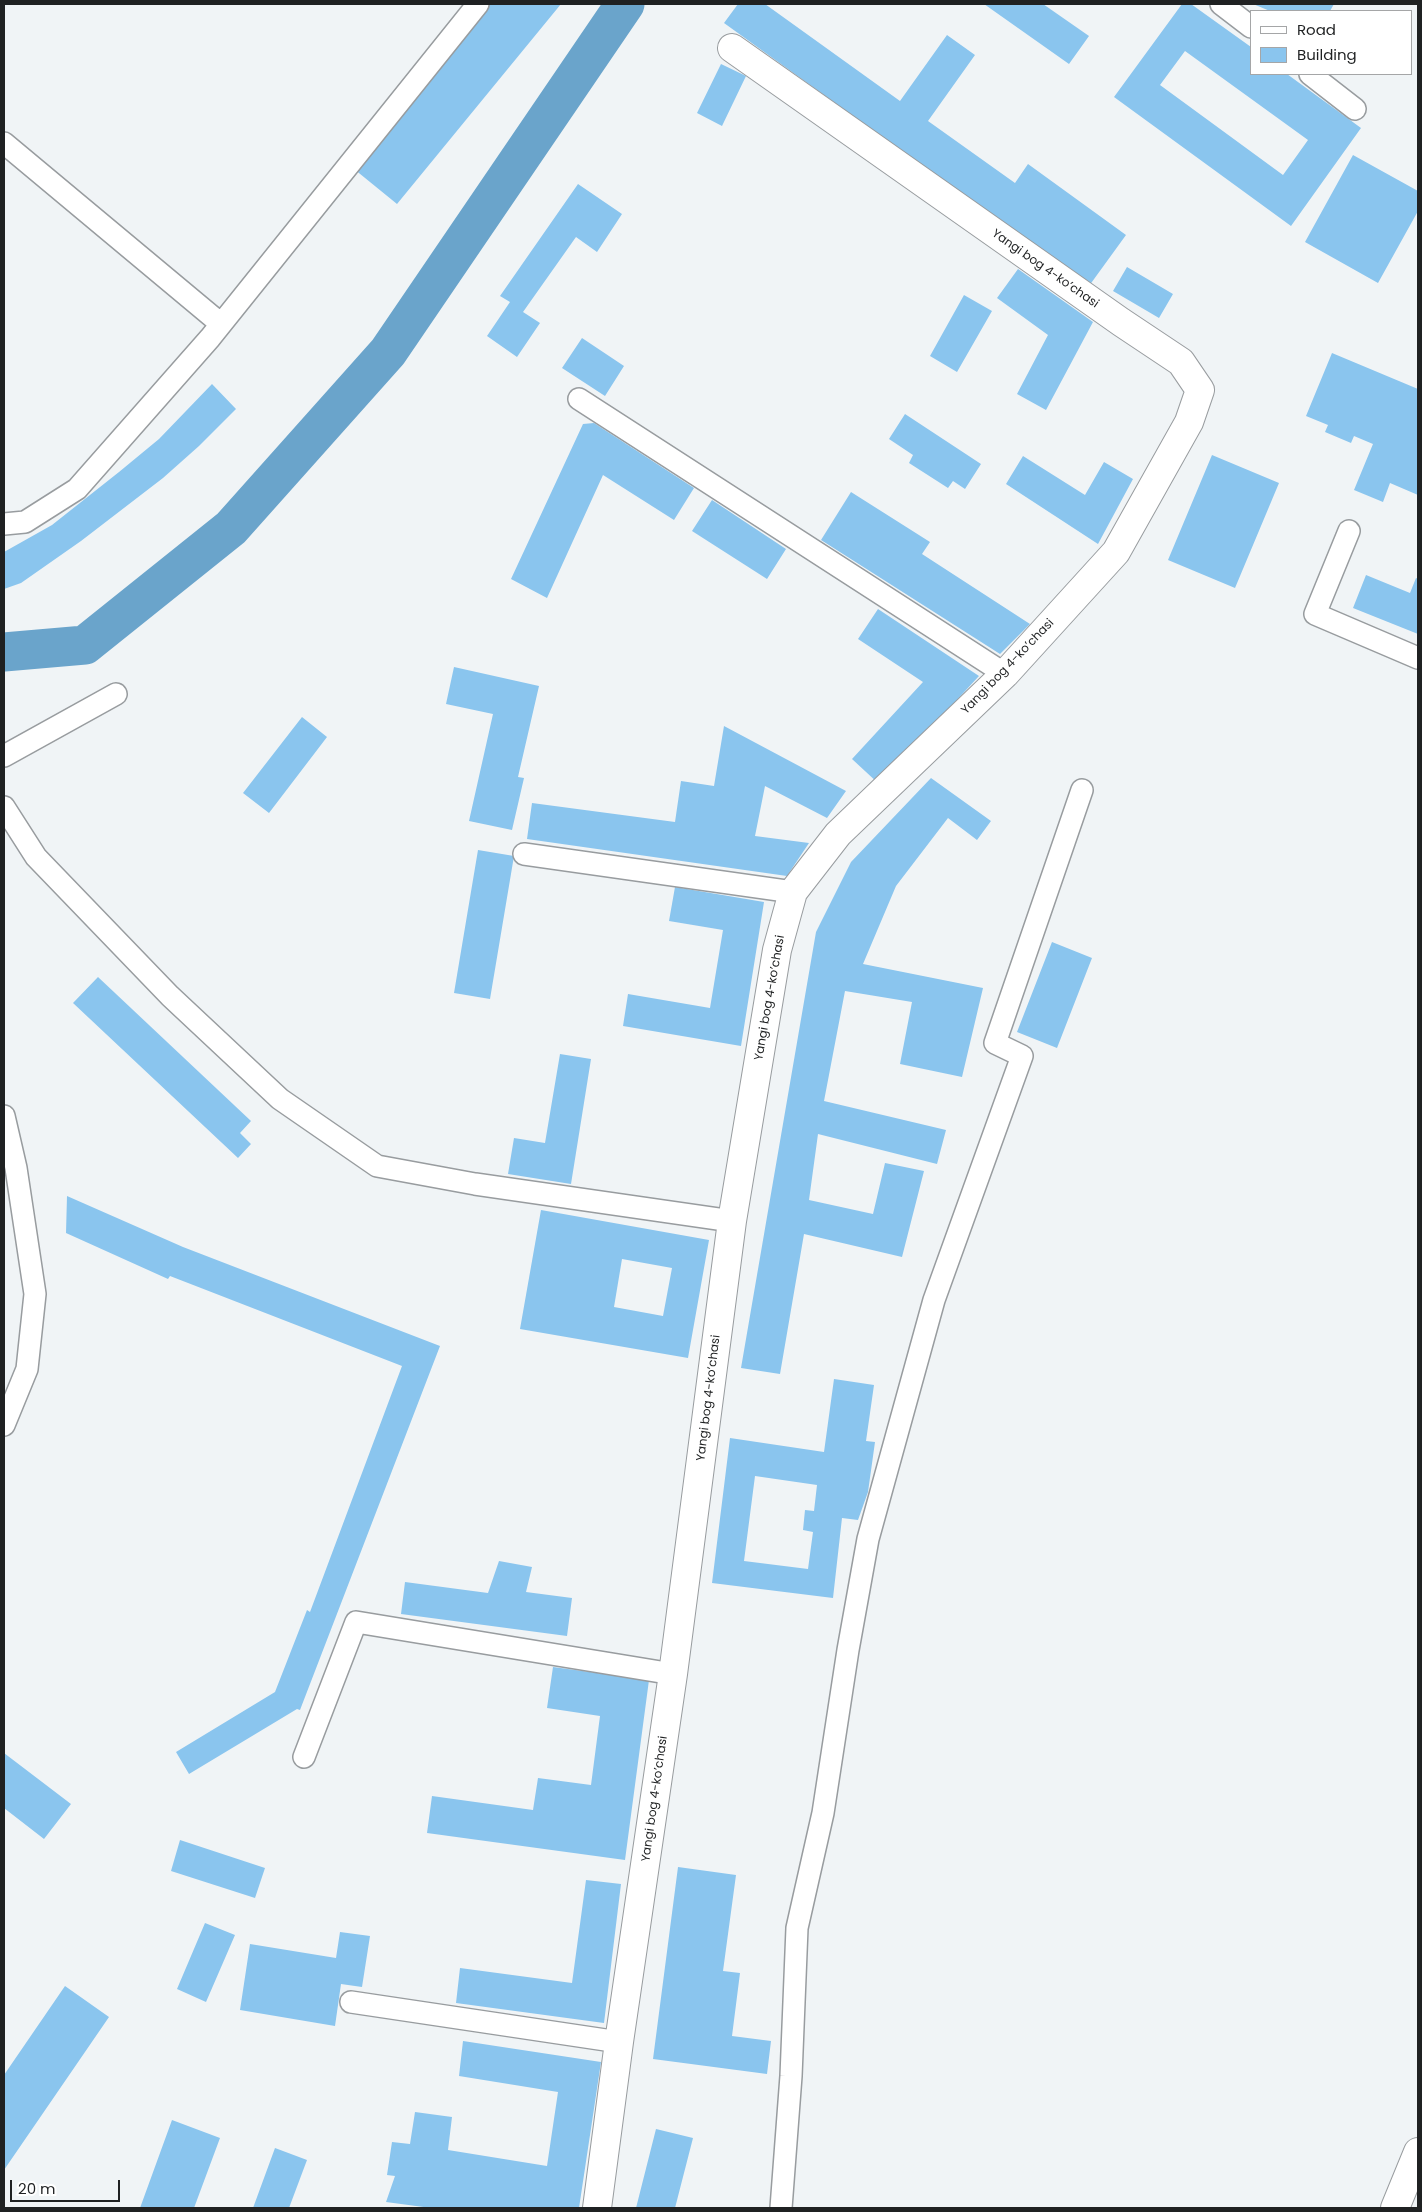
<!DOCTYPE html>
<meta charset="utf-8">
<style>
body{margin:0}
#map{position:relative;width:1422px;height:2212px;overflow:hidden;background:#f0f4f6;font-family:Poppins,sans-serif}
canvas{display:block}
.frame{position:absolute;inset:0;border:5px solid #1f2122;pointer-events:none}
.legend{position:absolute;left:1250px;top:10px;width:162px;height:65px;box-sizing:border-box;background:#fff;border:1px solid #a5a6a7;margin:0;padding:6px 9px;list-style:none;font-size:15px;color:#1f2122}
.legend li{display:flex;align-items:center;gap:10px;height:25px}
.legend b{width:25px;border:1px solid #a5a6a7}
.scale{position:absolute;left:10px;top:2180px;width:110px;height:22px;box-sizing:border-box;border:2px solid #1f2122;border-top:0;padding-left:6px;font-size:15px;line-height:18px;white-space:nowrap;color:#1f2122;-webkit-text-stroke:4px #fff;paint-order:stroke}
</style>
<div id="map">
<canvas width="1422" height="2212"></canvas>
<div class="frame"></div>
<ul class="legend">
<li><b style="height:6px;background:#fff"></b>Road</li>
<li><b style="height:14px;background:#8ac5ee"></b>Building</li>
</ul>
<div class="scale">20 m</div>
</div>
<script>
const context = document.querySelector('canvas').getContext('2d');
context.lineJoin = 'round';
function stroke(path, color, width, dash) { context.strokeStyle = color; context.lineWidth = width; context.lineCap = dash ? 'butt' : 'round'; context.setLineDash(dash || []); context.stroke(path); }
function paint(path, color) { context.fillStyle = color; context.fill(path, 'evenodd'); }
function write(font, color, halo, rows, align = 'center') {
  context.font = font + ' Poppins,sans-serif'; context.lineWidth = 4; context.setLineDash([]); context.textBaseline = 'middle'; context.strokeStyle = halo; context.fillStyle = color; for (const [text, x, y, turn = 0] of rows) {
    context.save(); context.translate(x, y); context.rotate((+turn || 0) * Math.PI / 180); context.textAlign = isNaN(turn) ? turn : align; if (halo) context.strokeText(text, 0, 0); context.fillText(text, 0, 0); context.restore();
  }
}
const canal = new Path2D(`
 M 4,652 L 85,645 L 231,528 L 388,352 L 625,4`);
const building = new Path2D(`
 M 490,4 L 561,4 L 397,204 L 354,169 Z
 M 738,4 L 765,4 L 900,101 L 947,35 L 975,55 L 928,121 L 1015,183 L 1028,164 L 1126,235 L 1089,286 L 724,23 Z
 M 984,4 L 1043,4 L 1089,36 L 1069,64 Z
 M 1182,4 L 1191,4 L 1251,47 L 1251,74 L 1287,74 L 1361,128 L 1291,226 L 1114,97 ZM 1185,51 L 1308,140 L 1283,175 L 1160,85 Z
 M 1253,4 L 1334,4 L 1330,11 L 1270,11 Z
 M 721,64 L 746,76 L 722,126 L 697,113 Z
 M 1353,155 L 1418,191 L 1418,211 L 1378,283 L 1305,242 Z
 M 578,184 L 622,214 L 597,252 L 576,237 L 523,312 L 540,323 L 517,357 L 487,336 L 510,302 L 500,296 Z
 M 1127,267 L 1173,294 L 1159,318 L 1113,291 Z
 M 1018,269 L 1093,322 L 1046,410 L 1017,394 L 1048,335 L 997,298 Z
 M 964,295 L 992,311 L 957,372 L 930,356 Z
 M 582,338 L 624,366 L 605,396 L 562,368 Z
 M 1332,353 L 1418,389 L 1418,495 L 1390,483 L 1383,502 L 1354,490 L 1373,444 L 1354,436 L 1351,443 L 1325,432 L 1328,425 L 1306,416 Z
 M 212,384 L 236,409 L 199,446 L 163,478 L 81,541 L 21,583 L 4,589 L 4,552 L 52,525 L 119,472 L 159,439 Z
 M 905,414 L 981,464 L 965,489 L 953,481 L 948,488 L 909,463 L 913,455 L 889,439 Z
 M 594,423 L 694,488 L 674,520 L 603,475 L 547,598 L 511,579 L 583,424 Z
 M 1212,455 L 1279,483 L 1235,588 L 1168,560 Z
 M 1023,456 L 1085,495 L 1104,462 L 1133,479 L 1098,544 L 1006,484 Z
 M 851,492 L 930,542 L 922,554 L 1030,624 L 1000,654 L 821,540 Z
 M 712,500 L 786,549 L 767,579 L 692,531 Z
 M 1366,575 L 1410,593 L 1416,578 L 1418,579 L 1418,634 L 1353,608 Z
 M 878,609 L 979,676 L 879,784 L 852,759 L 923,682 L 858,639 Z
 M 454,667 L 539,686 L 518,777 L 524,778 L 512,830 L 469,821 L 493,714 L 446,704 Z
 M 302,717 L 327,737 L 269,813 L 243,793 Z
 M 724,726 L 846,791 L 827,818 L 765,786 L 755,836 L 809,843 L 787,876 L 527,839 L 532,803 L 675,822 L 681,781 L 714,786 Z
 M 931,778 L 991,821 L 977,840 L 948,818 L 896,886 L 863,964 L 983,988 L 962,1077 L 900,1064 L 912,1002 L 845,991 L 824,1101 L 946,1130 L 937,1164 L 818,1134 L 809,1200 L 873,1214 L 885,1163 L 924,1171 L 902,1257 L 804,1234 L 780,1374 L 741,1368 L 816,932 L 851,862 Z
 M 478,850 L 514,856 L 490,999 L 454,993 Z
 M 675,887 L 764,902 L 741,1046 L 623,1026 L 628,994 L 710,1008 L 723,930 L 669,921 Z
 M 1052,942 L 1092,958 L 1057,1048 L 1017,1032 Z
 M 98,977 L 251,1121 L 240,1133 L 251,1144 L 238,1158 L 73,1003 Z
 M 560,1054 L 591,1059 L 571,1184 L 508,1174 L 514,1138 L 545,1143 Z
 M 67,1196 L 183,1247 L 440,1346 L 300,1710 L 297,1709 L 189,1774 L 176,1752 L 275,1692 L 307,1610 L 310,1612 L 402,1366 L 170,1276 L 168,1279 L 66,1233 Z
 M 541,1210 L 709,1240 L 688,1358 L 520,1329 ZM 622,1259 L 672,1268 L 663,1316 L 614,1307 Z
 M 834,1379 L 874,1385 L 866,1441 L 875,1442 L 868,1492 L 858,1520 L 842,1518 L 833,1598 L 712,1583 L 730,1438 L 824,1452 ZM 755,1476 L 817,1485 L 814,1511 L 805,1510 L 803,1530 L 813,1532 L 808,1569 L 744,1561 Z
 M 499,1561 L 532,1567 L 526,1592 L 572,1598 L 567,1636 L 401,1614 L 405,1582 L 488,1593 Z
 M 553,1667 L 649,1680 L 625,1860 L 427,1833 L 432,1796 L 533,1810 L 538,1778 L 591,1785 L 600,1716 L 547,1708 Z
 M 4,1753 L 71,1804 L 44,1839 L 4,1808 Z
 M 180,1840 L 265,1868 L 255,1898 L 171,1871 Z
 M 678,1867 L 736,1875 L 723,1971 L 740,1973 L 732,2036 L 771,2041 L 767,2074 L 653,2059 Z
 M 586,1880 L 621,1884 L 604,2023 L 456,2003 L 460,1968 L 572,1983 Z
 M 205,1923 L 235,1935 L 206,2002 L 177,1989 Z
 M 340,1932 L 370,1936 L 362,1987 L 341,1984 L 335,2026 L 240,2010 L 250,1944 L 336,1958 Z
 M 65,1986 L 109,2017 L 4,2170 L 4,2075 Z
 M 463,2041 L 601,2062 L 579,2208 L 431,2208 L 386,2202 L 395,2176 L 387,2175 L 392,2142 L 410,2144 L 415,2112 L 452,2117 L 448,2150 L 547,2166 L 558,2092 L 459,2076 Z
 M 172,2120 L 220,2138 L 194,2208 L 140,2208 Z
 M 656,2129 L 693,2138 L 675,2208 L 636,2208 Z
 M 275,2148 L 307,2160 L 289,2208 L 253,2208 Z`);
const lane = new Path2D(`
 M 1221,4 L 1251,27
 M 1310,74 L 1355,109
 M 4,143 L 221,324
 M 579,399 L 1005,674
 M 4,524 L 25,522 L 77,489 L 210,338 L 478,4
 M 1349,531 L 1315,614 L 1418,658
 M 4,756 L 116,694
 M 4,807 L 36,857 L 170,996 L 280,1099 L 377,1166 L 475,1184 L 732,1221
 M 524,854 L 793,892
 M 4,1116 L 16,1168 L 35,1294 L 27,1369 L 4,1425
 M 304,1757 L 356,1622 L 673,1674
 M 351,2002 L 619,2042
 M 781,2208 L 791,2076 L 797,1928 L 823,1813 L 848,1650 L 868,1539 L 934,1300 L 1022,1056 L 995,1043 L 1082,790`);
const street = new Path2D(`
 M 597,2208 L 619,2042 L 673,1674 L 732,1221 L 777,950 L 793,892 L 838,834 L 1005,674 L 1116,552 L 1189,422 L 1200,390 L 1181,362 L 1121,322 L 732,48`);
const secondary = new Path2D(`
 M 1395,2208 L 1418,2152`);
const streetNames = [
 ["Yangi bog 4-koʼchasi",1045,269,35],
 ["Yangi bog 4-koʼchasi",1008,667,-46],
 ["Yangi bog 4-koʼchasi",770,998,-80],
 ["Yangi bog 4-koʼchasi",709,1398,-83],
 ["Yangi bog 4-koʼchasi",655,1799,-82]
];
stroke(canal, '#6aa4cb', 39);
paint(building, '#8ac5ee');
stroke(lane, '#989c9f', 24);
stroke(street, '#989c9f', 30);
stroke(secondary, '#989c9f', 30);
stroke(lane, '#fff', 21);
stroke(street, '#fff', 28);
stroke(secondary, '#fff', 28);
write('12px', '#1f2122', '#fff', streetNames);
</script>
